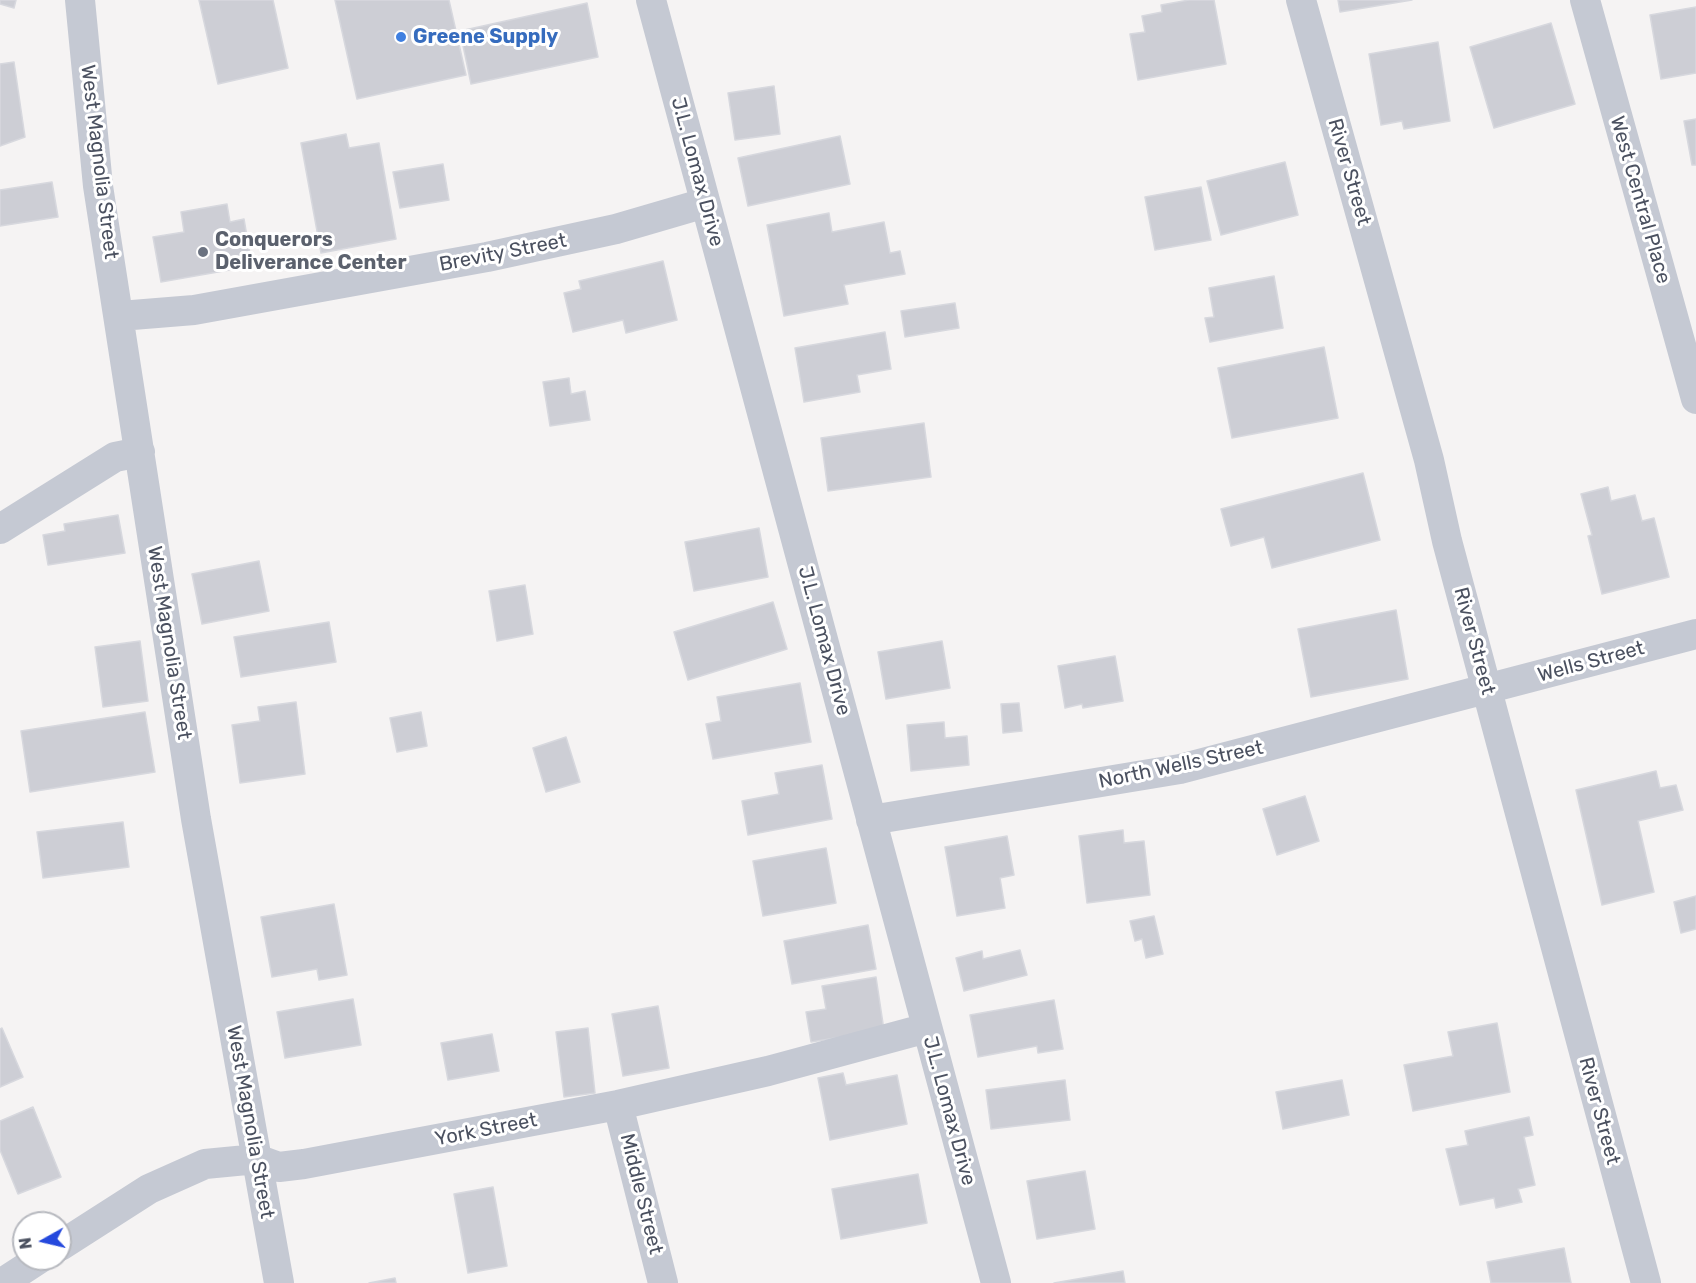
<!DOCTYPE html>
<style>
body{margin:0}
#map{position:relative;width:1696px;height:1283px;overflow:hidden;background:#f5f3f3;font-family:Rubik,sans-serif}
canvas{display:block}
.north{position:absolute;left:12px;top:1211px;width:60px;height:60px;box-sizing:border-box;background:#fff;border:2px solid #b7b9bf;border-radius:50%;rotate:262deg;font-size:16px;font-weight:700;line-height:24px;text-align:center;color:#4b5160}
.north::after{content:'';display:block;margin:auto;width:21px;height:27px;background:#2549dd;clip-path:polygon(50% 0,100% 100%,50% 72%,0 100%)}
</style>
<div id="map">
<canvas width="1696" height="1283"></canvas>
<div class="north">N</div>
</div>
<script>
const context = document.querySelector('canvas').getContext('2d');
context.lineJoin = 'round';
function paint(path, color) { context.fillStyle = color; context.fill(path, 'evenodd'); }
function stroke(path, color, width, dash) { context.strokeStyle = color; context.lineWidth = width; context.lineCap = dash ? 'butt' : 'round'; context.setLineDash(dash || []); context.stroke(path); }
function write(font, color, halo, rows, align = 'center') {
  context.font = font + ' Rubik,sans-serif'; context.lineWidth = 6; context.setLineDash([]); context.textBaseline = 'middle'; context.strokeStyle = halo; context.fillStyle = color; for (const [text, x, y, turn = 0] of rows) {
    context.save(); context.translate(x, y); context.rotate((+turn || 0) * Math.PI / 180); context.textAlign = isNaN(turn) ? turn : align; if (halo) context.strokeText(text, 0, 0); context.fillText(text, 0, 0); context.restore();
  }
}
const building = new Path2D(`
 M 0,0 L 16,0 L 14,8 L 0,4 Z
 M 199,0 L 273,0 L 288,68 L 218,84 Z
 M 335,0 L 449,0 L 466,75 L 357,99 Z
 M 1189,0 L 1214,0 L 1226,64 L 1138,80 L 1130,34 L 1145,32 L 1142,16 L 1162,12 L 1161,5 Z
 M 1338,0 L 1412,0 L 1340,12 Z
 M 587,3 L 598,57 L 471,84 L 460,31 Z
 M 1696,7 L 1696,73 L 1661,79 L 1650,15 Z
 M 1551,23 L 1575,104 L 1494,128 L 1470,47 Z
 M 1438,42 L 1450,121 L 1404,129 L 1402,121 L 1381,125 L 1369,54 Z
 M 14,62 L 25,137 L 0,146 L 0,64 Z
 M 774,86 L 780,134 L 735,140 L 728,93 Z
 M 1696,119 L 1696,165 L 1692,165 L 1684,121 Z
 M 346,134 L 349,148 L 379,143 L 396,239 L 321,253 L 301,143 Z
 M 840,136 L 850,184 L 748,206 L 738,158 Z
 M 1285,162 L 1298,215 L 1221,235 L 1207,181 Z
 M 443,164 L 449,200 L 400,208 L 393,172 Z
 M 52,182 L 58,217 L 0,226 L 0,190 Z
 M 1201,187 L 1211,240 L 1155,250 L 1145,197 Z
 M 227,204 L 230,222 L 244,219 L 252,266 L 161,282 L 153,237 L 184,232 L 181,212 Z
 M 829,213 L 832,232 L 884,222 L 890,253 L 900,251 L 905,274 L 844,285 L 848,304 L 784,316 L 767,225 Z
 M 663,261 L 677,320 L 626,333 L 623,320 L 573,332 L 564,293 L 581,289 L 579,281 Z
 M 1274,276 L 1283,328 L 1210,342 L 1205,318 L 1214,317 L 1209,288 Z
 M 955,303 L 959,328 L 905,337 L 901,311 Z
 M 885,332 L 891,369 L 857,375 L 860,392 L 804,402 L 795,348 Z
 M 1324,347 L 1338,418 L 1232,438 L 1218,368 Z
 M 569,378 L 571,394 L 585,391 L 590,420 L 550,426 L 543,382 Z
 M 924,423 L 931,477 L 828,491 L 821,438 Z
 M 1363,473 L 1380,540 L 1272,568 L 1264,537 L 1231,546 L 1221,509 Z
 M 1608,487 L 1611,501 L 1635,495 L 1642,521 L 1654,518 L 1669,577 L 1602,594 L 1588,536 L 1592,535 L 1581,494 Z
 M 118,515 L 125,553 L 48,565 L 43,535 L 65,531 L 64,524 Z
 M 759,528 L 768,577 L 694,591 L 685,542 Z
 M 259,561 L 269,611 L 202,624 L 192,574 Z
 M 525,585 L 533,634 L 497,641 L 489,591 Z
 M 773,602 L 787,649 L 688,680 L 674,632 Z
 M 1396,610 L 1408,679 L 1311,697 L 1298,629 Z
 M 329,622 L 336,662 L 241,677 L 234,637 Z
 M 140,641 L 148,701 L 103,707 L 95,647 Z
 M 942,641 L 950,688 L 886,699 L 878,652 Z
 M 1115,656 L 1123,701 L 1083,708 L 1082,704 L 1065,708 L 1058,666 Z
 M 800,683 L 811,742 L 713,759 L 706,724 L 721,721 L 717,697 Z
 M 296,702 L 305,774 L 240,783 L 232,725 L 260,721 L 258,707 Z
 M 1019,703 L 1022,731 L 1003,733 L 1001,704 Z
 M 145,712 L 155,772 L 30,792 L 21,731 Z
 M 421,712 L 427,746 L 397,752 L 390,718 Z
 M 944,722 L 945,738 L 967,736 L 969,765 L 911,771 L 907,725 Z
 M 566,737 L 580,782 L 546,792 L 533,748 Z
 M 822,765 L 832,819 L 748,835 L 742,801 L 779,794 L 775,773 Z
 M 1656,771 L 1660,788 L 1676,785 L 1683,810 L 1638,821 L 1654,892 L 1602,905 L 1576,790 Z
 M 1305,796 L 1319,841 L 1277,855 L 1263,809 Z
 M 123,822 L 129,867 L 43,878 L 37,832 Z
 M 1123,830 L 1124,843 L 1144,841 L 1150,895 L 1087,903 L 1079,836 Z
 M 1007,836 L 1014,875 L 1000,878 L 1005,908 L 957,916 L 945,847 Z
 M 826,848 L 836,903 L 763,916 L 753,861 Z
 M 1696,896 L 1696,929 L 1681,933 L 1674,902 Z
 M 334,904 L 347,975 L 319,980 L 317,969 L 272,977 L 261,917 Z
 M 1154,916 L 1163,954 L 1146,958 L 1142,939 L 1135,941 L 1130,921 Z
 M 868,925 L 876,969 L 792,984 L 784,941 Z
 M 1020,950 L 1027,975 L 964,991 L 956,958 L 982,951 L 983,959 Z
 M 876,977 L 884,1030 L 811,1042 L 806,1012 L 826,1009 L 822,986 Z
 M 353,999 L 361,1045 L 285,1058 L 277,1012 Z
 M 1054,1000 L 1063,1049 L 1038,1053 L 1037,1046 L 978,1057 L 970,1015 Z
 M 658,1006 L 669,1068 L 623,1076 L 612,1014 Z
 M 1497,1023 L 1510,1092 L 1413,1111 L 1404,1065 L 1453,1056 L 1448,1032 Z
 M 2,1028 L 23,1077 L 0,1087 L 0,1029 Z
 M 588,1028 L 595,1093 L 564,1097 L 556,1032 Z
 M 492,1034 L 499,1071 L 448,1080 L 441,1043 Z
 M 843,1073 L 846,1085 L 897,1075 L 907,1124 L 830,1140 L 818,1078 Z
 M 1065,1080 L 1070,1120 L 991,1129 L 986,1090 Z
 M 1342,1080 L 1349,1115 L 1283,1129 L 1276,1092 Z
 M 33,1107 L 61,1177 L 18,1194 L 0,1150 L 0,1121 Z
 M 1529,1117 L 1533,1135 L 1524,1137 L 1535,1185 L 1518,1189 L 1522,1202 L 1496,1208 L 1494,1198 L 1460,1205 L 1446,1149 L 1468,1145 L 1465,1131 Z
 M 1085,1171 L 1095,1229 L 1037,1239 L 1027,1181 Z
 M 918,1174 L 927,1223 L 841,1239 L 832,1189 Z
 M 493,1187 L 507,1266 L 468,1273 L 454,1194 Z
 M 1564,1248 L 1571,1283 L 1491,1283 L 1487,1262 Z
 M 1123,1271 L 1125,1283 L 1054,1283 Z
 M 395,1278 L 396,1283 L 369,1283 Z`);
const minor = new Path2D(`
 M 80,0 L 98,186 L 196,819 L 279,1283
 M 651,0 L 996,1283
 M 1301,0 L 1429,460 L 1447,541 L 1646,1283
 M 1585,0 L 1696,399
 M 120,316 L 194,310 L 487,257 L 616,229 L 705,203
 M 0,529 L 115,457 L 140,452
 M 871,820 L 1180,769 L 1696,634
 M 618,1105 L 663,1283
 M 60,1246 L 149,1189 L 205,1164 L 257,1159 L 279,1167 L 304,1164 L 618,1105 L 768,1071 L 927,1028
 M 2,1283 L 39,1259`);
const markers = [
 [401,37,6,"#3f7fe0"],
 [203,252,6,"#6b7280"]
];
const shopNames = [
 ["Greene Supply",413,37]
];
const streetNames = [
 ["West Magnolia Street",99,162,83],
 ["J.L. Lomax Drive",697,172,75],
 ["River Street",1349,172,74],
 ["West Central Place",1640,200,74],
 ["Brevity Street",503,253,-11],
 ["J.L. Lomax Drive",824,641,75],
 ["River Street",1474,641,75],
 ["West Magnolia Street",169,643,81],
 ["Wells Street",1591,662,-15],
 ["North Wells Street",1181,765,-12],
 ["J.L. Lomax Drive",949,1111,75],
 ["River Street",1599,1111,75],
 ["West Magnolia Street",250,1122,80],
 ["York Street",486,1130,-11],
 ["Middle Street",641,1194,76]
];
const worshipNames = [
 ["Conquerors",215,240],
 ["Deliverance Center",215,263]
];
paint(building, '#cdced5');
stroke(building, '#d7d8de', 1.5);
stroke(minor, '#c5c9d3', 30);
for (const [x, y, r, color] of markers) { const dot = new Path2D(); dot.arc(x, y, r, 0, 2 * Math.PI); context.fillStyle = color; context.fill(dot); stroke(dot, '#fff', 2); }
write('bold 20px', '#366cbe', '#fff', shopNames, 'left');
write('20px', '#4b5160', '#fff', streetNames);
write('bold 20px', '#5b616d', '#fff', worshipNames, 'left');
</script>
